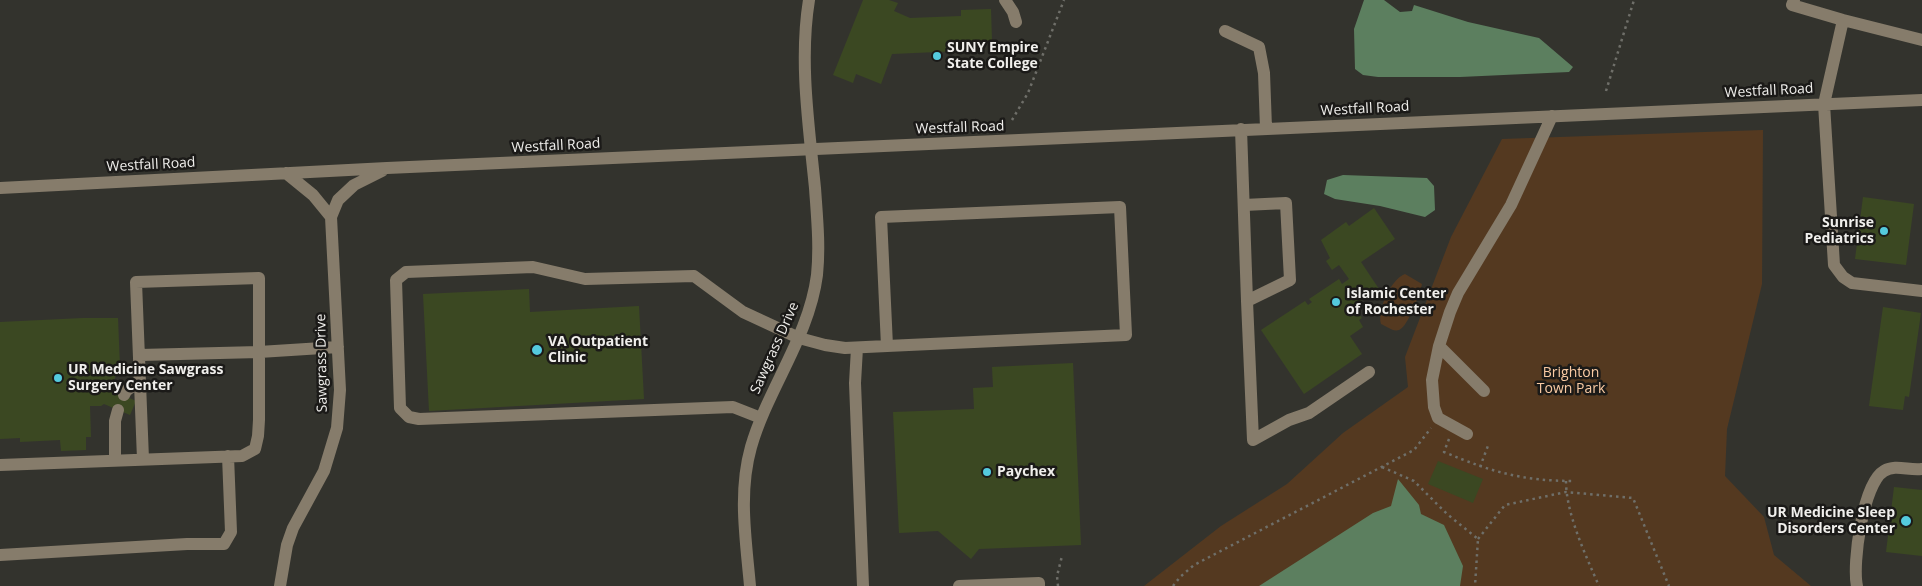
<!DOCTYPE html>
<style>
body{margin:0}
canvas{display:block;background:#33332d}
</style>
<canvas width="1922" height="586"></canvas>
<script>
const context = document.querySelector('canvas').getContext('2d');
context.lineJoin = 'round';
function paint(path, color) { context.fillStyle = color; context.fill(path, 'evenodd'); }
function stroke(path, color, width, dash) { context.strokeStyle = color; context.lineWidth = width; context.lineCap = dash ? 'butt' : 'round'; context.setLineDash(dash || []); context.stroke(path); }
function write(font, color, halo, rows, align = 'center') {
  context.font = font + ' "Open Sans",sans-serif'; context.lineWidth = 5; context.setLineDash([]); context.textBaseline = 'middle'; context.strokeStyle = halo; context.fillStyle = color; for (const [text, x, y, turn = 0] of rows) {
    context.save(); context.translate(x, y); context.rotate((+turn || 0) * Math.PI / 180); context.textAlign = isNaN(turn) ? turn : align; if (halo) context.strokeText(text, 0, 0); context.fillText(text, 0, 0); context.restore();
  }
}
const green = new Path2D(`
 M 1763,130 L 1762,284 L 1727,429 L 1725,476 L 1764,517 L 1774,555 L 1811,586 L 1144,586 L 1221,526 L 1287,484 L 1343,433 L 1408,387 L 1405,357 L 1451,237 L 1502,139 Z
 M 1405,274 L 1422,284 C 1420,293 1408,327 1399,330 C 1393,332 1386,326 1381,324 C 1377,310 1391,279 1405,274 Z`);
const water = new Path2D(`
 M 1364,0 L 1384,0 L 1400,12 L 1412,11 L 1414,5 L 1468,22 L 1539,38 L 1573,67 L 1569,72 L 1460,77 L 1378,77 L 1363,75 L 1355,69 L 1354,29 Z
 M 1343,175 L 1427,178 L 1434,186 L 1435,210 L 1425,217 L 1380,206 L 1335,199 L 1324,194 L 1327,180 Z
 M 1398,479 L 1419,505 L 1421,514 L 1444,525 L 1463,566 L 1460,586 L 1259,586 L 1373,513 L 1391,506 Z`);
const building = new Path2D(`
 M 863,0 L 889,0 L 898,3 L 894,11 L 910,18 L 961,16 L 961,10 L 991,9 L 992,41 L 982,41 L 982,50 L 892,54 L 881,84 L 856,74 L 853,83 L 833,75 Z
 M 1863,197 L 1914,204 L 1906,265 L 1855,259 Z
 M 1374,208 L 1395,239 L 1361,262 L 1379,289 L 1353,306 L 1362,318 L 1359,320 L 1363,327 L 1350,336 L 1362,354 L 1304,394 L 1261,330 L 1305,301 L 1308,305 L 1312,302 L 1309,299 L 1339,279 L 1342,284 L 1349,279 L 1339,265 L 1332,270 L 1326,261 L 1330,258 L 1321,240 L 1346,222 L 1349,226 Z
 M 529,289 L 530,312 L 639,306 L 644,399 L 429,411 L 423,294 Z
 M 1883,307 L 1921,313 L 1909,397 L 1905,396 L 1903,410 L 1869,406 Z
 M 83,318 L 118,318 L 120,367 L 110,389 L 136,401 L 130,415 L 104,404 L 101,406 L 90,406 L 91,437 L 86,437 L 86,450 L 61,451 L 60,440 L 20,442 L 20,438 L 0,439 L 0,322 Z
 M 1073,363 L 1081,545 L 979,549 L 971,559 L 938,531 L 899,533 L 893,412 L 974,409 L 973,388 L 993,387 L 992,367 Z
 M 1438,461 L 1483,479 L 1473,503 L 1428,484 Z
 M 1894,487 L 1922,490 L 1922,556 L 1886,552 Z`);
const path = new Path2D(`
 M 1606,91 L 1634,0
 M 1012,120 L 1028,93 L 1064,0
 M 1449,439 L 1444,452 C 1492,472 1522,481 1574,481
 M 1382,467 L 1414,481 L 1447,514 L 1478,539 L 1475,586
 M 1480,467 L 1489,443
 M 1566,481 C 1566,514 1586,556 1599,586
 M 1478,539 L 1505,505 L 1566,492 L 1633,498 L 1669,586
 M 1058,586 L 1057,576 L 1062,556
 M 1173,586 L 1180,577 L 1194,565 L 1414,450 L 1431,428`);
const minor = new Path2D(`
 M 1005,0 L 1013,12 L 1016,22
 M 1794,0 L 1792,5 L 1843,20 L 1922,40
 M 1843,20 L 1824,104 L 1834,265 L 1843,277 L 1852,283 L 1922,291
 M 1225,31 L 1259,47 L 1264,73 L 1266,128
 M 1241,129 L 1247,301 L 1290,280 L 1286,203 L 1244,205
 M 286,173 L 313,195 L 331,217
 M 0,188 L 387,168 L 1922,100
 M 1247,301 L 1253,440 L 1289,420 L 1309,413 L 1369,372
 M 1439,346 L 1484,391
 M 857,348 L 855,383 L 863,586
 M 140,355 L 259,352 L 338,347
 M 124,395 L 126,391 L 140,380
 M 761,418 L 733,407 L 419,419 L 409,417 L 400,408 L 396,280 L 406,272 L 533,267 L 585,279 L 694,276 L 743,312 L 799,338 L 825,345 L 845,348 L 887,346 L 1126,335 L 1120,207 L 881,217 L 887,346
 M 1467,434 L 1438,418 L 1434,407 L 1432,380 L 1439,346 L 1450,312 L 1458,293 L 1511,205 L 1552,116
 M 115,460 L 115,421 L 118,410
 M 0,465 L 242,456 L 255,449 L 258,436 L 259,420 L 259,278 L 136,282 L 143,459
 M 0,555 L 187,544 L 224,544 L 231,532 L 228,456
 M 280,586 L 287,545 L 293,528 L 324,471 L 337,428 L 340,390 L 331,217 L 338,200 L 354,185 L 382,171
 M 750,586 C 746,540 738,493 751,447 C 768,388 809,337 817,275 C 820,246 817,217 815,188 C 809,127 799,61 809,0
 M 959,586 L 1039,583 L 1039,586
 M 1857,586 C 1852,564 1863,483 1884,471 C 1896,464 1909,471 1922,469`);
const markers = [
 [937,56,5,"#54cade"],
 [1884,231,5,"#54cade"],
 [1336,302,5,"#54cade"],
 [537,350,6,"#54cade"],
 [58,378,5,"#54cade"],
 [987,472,5,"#54cade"],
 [1906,521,6,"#54cade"]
];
const poiNames = [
 ["SUNY Empire",947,48],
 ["State College",947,64],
 ["Sunrise",1874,223,"right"],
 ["Pediatrics",1874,239,"right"],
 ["Islamic Center",1346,294],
 ["of Rochester",1346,310],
 ["VA Outpatient",548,342],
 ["Clinic",548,358],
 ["UR Medicine Sawgrass",68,370],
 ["Surgery Center",68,386],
 ["Paychex",997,472],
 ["UR Medicine Sleep",1895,513,"right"],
 ["Disorders Center",1895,529,"right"]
];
const streetNames = [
 ["Westfall Road",1769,91,-3],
 ["Westfall Road",1365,109,-3],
 ["Westfall Road",960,128,-2],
 ["Westfall Road",556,146,-3],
 ["Westfall Road",151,165,-3],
 ["Sawgrass Drive",775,348,-66],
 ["Sawgrass Drive",322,363,-91]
];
const parkNames = [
 ["Brighton",1571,373],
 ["Town Park",1571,389]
];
paint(green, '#543920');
paint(water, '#5c7f5f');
paint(building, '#3b4822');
stroke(path, '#6f6f69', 2.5, [2.5, 4]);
stroke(minor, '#867c6b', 12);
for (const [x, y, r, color] of markers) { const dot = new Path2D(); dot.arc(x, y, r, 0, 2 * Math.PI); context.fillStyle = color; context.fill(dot); stroke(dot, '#1b1a18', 2); }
write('bold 14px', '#f0efec', '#1b1a18', poiNames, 'left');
write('14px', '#f0efec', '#1b1a18', streetNames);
write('14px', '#f9caa3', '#1b1a18', parkNames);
</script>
